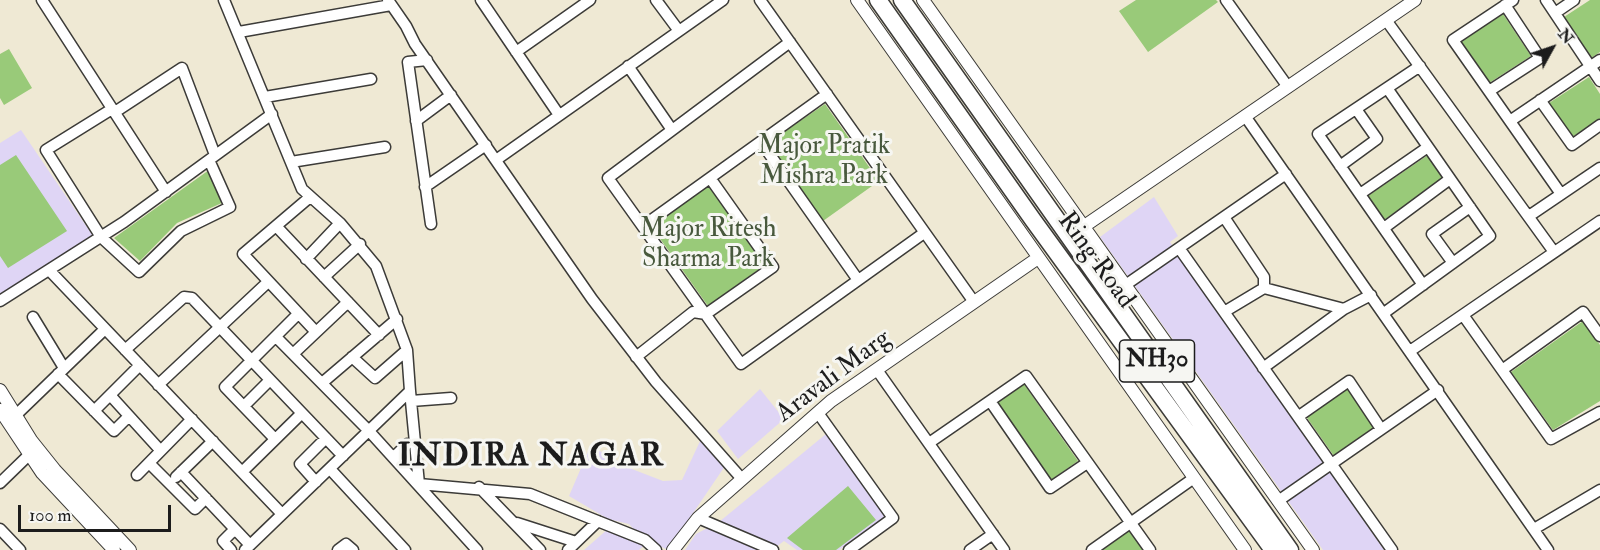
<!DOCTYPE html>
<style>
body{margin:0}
#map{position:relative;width:1600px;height:550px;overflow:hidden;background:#efe9d4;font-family:"IM FELL Double Pica",serif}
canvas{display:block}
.north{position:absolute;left:1522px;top:18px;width:60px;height:60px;-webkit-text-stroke:4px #f6f6f2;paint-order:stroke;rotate:50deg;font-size:16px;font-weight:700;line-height:24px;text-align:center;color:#1c1c1c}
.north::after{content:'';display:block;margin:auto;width:21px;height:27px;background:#1c1c1c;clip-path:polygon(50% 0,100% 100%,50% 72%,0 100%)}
.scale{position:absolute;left:18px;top:505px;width:153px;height:27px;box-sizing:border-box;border:3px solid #1c1c1c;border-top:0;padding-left:8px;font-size:18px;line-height:21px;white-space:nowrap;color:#1c1c1c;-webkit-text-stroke:4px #f6f6f2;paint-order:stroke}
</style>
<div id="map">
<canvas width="1600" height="550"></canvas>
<div class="north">N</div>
<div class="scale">100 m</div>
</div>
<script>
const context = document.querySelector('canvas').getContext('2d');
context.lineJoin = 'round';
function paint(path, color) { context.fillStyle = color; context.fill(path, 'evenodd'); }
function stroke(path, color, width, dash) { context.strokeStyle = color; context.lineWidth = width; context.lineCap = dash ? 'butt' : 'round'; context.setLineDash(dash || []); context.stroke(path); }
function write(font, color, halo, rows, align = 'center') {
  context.font = font + ' "IM FELL Double Pica",serif'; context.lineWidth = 6; context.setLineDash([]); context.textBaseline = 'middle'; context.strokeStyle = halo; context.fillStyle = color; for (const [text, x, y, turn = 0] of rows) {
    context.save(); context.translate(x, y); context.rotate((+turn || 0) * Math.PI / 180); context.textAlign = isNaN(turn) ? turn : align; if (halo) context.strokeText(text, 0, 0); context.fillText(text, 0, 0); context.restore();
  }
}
const built = new Path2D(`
 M 21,130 L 93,236 L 0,297 L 0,143 Z
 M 1154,197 L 1178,236 L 1170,242 L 1384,550 L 1323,550 L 1100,237 Z
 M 760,389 L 784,419 L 738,459 L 717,431 Z
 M 826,434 L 886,516 L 839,550 L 797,550 L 784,541 L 772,550 L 685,550 L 696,534 L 719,522 Z
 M 701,439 L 725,466 L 668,550 L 641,537 L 629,524 L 608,519 L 569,496 L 590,447 L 614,457 L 619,464 L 663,481 L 682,480 Z
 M 609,528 L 646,544 L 639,550 L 584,550 Z`);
const green = new Path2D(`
 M 1136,0 L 1216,0 L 1218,2 L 1148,52 L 1119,11 Z
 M 1590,0 L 1600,0 L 1600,52 L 1591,58 L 1564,17 Z
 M 1503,14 L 1531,56 L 1489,83 L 1461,41 Z
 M 9,49 L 32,88 L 4,105 L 0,98 L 0,54 Z
 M 1589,77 L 1600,94 L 1600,119 L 1572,137 L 1549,103 Z
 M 825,104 L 879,181 L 823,221 L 768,143 Z
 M 16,155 L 67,231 L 8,268 L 0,256 L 0,165 Z
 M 1428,155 L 1444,178 L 1384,220 L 1368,196 Z
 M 209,170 L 224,202 L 177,223 L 140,261 L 114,238 Z
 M 708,185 L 765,265 L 708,306 L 651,226 Z
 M 1583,321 L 1600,345 L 1600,401 L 1553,430 L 1511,372 Z
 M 1024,384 L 1078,461 L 1051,480 L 997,403 Z
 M 1348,385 L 1376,427 L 1334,456 L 1305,415 Z
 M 848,486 L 876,520 L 836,550 L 803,550 L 787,538 Z
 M 1129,529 L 1144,550 L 1099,550 Z`);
const minor = new Path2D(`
 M 42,0 L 166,192
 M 224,0 L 302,189 L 340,223 L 376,266 L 407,350 L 410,391 L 245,550
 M 388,0 L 406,26 L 415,44 L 592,299 L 656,382 L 742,479
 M 481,0 L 559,115
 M 656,0 L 679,31
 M 760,0 L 974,302
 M 1226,0 L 1288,87
 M 1513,0 L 1453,40 L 1561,194
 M 1546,0 L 1600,81
 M 1555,13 L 1574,0
 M 1386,20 L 1554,252
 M 239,32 L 391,5
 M 790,42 L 608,178 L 741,364 L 924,233
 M 516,52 L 590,0
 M 427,60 L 408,62 L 431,224
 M 628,66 L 672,130
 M 1420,66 L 1318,134 L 1423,285
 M 1489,91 L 1540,58 L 1505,5
 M 265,97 L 371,79
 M 1540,100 L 1572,145 L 1600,125
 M 112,109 L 46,150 L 101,237 L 139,272 L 181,231 L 230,207 L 209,160
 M 115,112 L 182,68 L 215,155
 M 1245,116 L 1548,550
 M 416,121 L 451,95
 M 1510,121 L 1600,60
 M 761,142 L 858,280
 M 496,160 L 723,0
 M 291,162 L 385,147
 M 1340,166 L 1377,139 L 1356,109
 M 425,187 L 486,145
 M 1360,194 L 1428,147
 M 310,197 L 243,254 L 316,332
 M 1529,216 L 1600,168
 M 1224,217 L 1264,277 L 1264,288
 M 276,226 L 379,335
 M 643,226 L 827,94
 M 1384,228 L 1450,179
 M 1179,248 L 1392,550
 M 306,259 L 340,223
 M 1453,263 L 1432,234 L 1470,207
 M 49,270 L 282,514
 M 324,277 L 360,244
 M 1124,286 L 1286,174
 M 0,301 L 124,222 L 272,114
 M 1344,309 L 1371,295
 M 1224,312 L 1264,288 L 1344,309 L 1263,368
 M 1384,313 L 1490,236 L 1387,88
 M 1463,315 L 1551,439 L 1600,412
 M 33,317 L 64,368
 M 276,337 L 369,431 L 477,550
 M 125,350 L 184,297 L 192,298 L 343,456
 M 1410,351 L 1600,221
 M 293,354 L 348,302
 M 352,357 L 375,378 L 407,350
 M 636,357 L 693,312 L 706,314 L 773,267 L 710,178
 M 877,370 L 1004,550
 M 1502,370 L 1583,312 L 1600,336
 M 58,374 L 114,431 L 129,416
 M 322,383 L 397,319
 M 158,385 L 268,282
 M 410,391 L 419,484 L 530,494 L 645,540 L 656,550
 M 110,395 L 160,450
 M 411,401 L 451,398
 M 990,401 L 1050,488 L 1087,463
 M 244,406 L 269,381
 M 94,411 L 140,365
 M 818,413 L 893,518 L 849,550
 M 16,415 L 105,329
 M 1299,416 L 1349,381 L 1381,429
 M 275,439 L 225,387 L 298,314
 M 929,443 L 1026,376 L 1150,550
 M 394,457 L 407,444
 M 149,463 L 195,509 L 206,498
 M 330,469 L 405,550
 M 181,472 L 250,545
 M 242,472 L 302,413
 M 137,475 L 192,419
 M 176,477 L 213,441
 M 316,482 L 300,464 L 326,438
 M 0,483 L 34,450
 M 479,487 L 540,550
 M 1278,501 L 1438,390
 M 698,518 L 773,550
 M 517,523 L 576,542
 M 0,529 L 20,550
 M 1534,529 L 1600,490
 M 231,550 L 223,541 L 235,529
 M 338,550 L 346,544 L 353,550
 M 568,550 L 598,521
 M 970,550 L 993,534
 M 1092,550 L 1194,478`);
const tertiary = new Path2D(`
 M 857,0 L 1245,550
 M 923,0 L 1313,550
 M 1083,227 L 1415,0
 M 0,390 L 31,440 L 55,470 L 130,550
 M 0,410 L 42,473 L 114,550
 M 673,550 L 698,518 L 831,401 L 1038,258`);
const trunk = new Path2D(`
 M 878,0 L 1033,220 L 1273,550
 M 902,0 L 1290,550`);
const shields = [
 [1157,361,75]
];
const shieldNames = [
 ["NH30",1157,361]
];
const parkNames = [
 ["Major Pratik",824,147],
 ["Mishra Park",824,177],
 ["Major Ritesh",708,230],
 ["Sharma Park",708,260]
];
const streetNames = [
 ["Ring Road",1095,261,54],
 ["Aravali Marg",834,377,-37]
];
const districtNames = [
 ["INDIRA NAGAR",531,458]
];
paint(built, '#dfd5f5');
paint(green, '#99ca79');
stroke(minor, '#3c3b38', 13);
stroke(tertiary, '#3c3b38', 14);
stroke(trunk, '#3c3b38', 19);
stroke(minor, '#fff', 10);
stroke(tertiary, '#fff', 12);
stroke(trunk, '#fff', 16);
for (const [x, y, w] of shields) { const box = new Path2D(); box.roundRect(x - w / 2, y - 21, w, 42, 4.5); context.fillStyle = '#f6f6f2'; context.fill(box); stroke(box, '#1c1c1c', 1.5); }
write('bold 24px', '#1c1c1c', null, shieldNames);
write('26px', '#48593d', '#f6f6f2', parkNames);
write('26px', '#1c1c1c', '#f6f6f2', streetNames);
context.letterSpacing = '1.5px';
write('bold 32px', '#1c1c1c', '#f6f6f2', districtNames);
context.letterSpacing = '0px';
</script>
